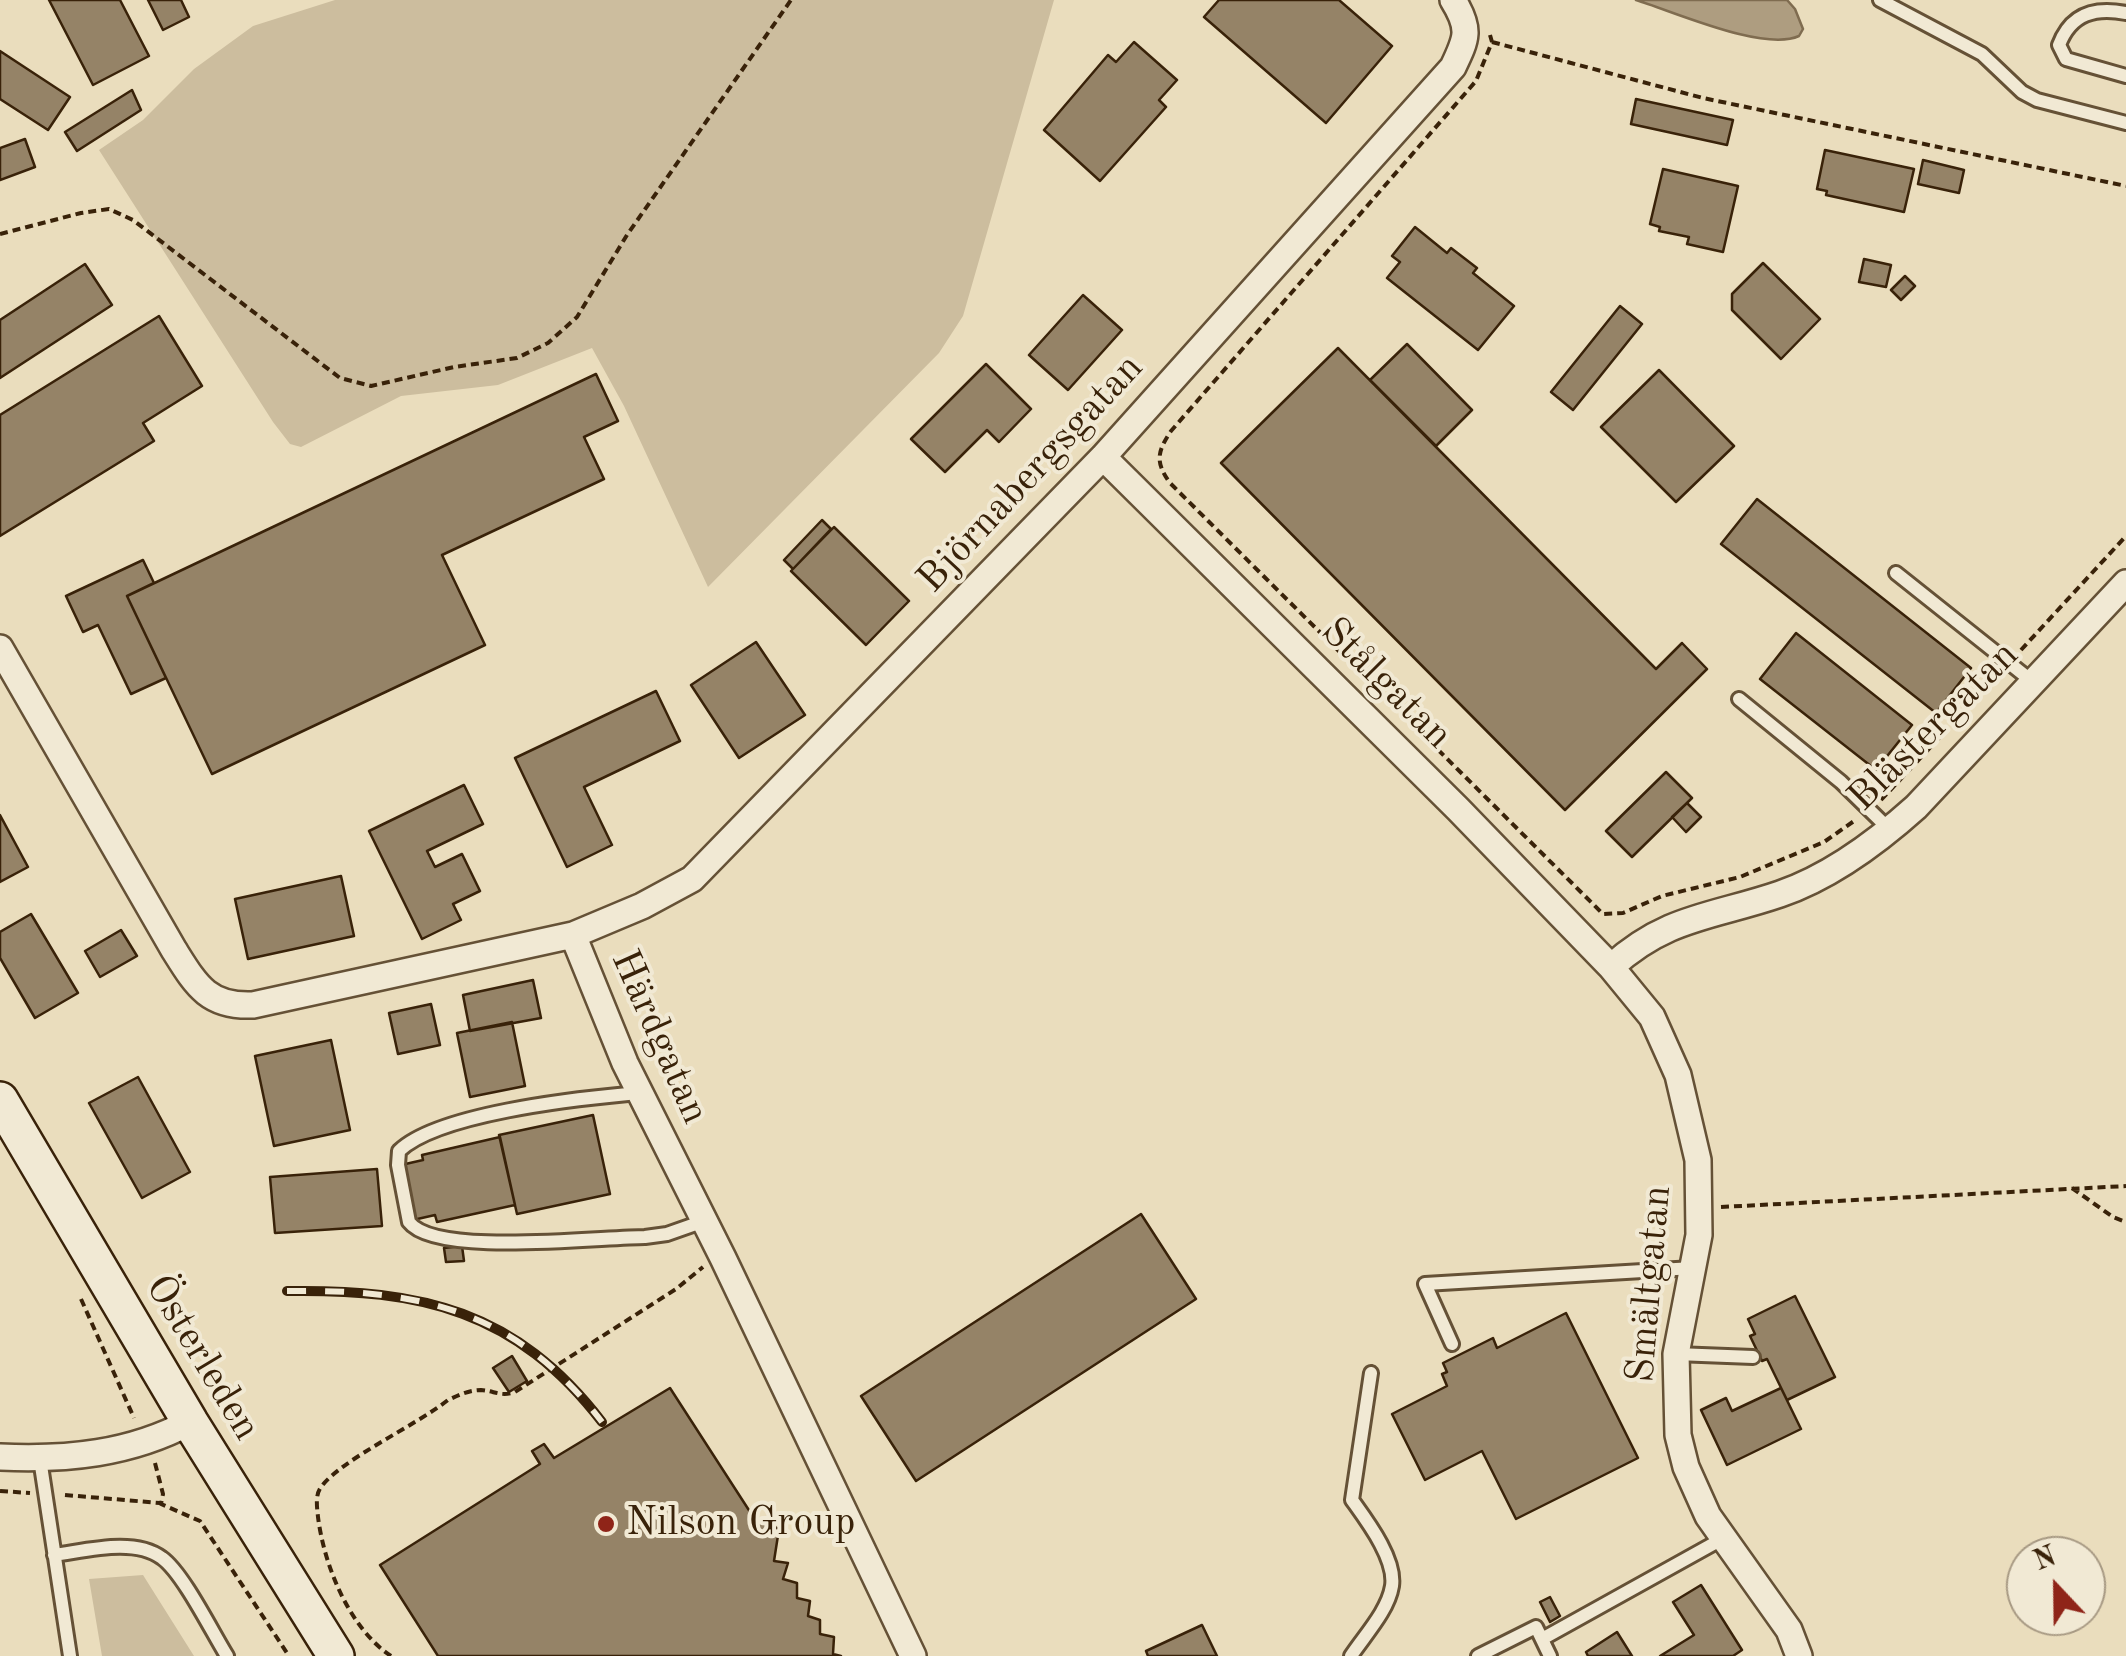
<!DOCTYPE html>
<meta charset="utf-8">
<style>
body{margin:0}
#map{position:relative;width:2126px;height:1656px;overflow:hidden;background:#eaddbd;font-family:"Old Standard TT",serif}
canvas{display:block}
.north{position:absolute;left:2006px;top:1536px;width:100px;height:100px;box-sizing:border-box;background:#f1e9d4;border:2px solid #a79983;border-radius:50%;rotate:338deg;font-size:28px;font-weight:700;line-height:40px;text-align:center;color:#392209}
.north::after{content:'';display:block;margin:auto;width:35px;height:45px;background:#8f2418;clip-path:polygon(50% 0,100% 100%,50% 72%,0 100%)}
</style>
<div id="map">
<canvas width="2126" height="1656"></canvas>
<div class="north">N</div>
</div>
<script>
const context = document.querySelector('canvas').getContext('2d');
context.lineJoin = 'round';
function paint(path, color) { context.fillStyle = color; context.fill(path, 'evenodd'); }
function stroke(path, color, width, dash) { context.strokeStyle = color; context.lineWidth = width; context.lineCap = dash ? 'butt' : 'round'; context.setLineDash(dash || []); context.stroke(path); }
function write(font, color, halo, rows, align = 'center') {
  context.font = font + ' "Old Standard TT",serif'; context.lineWidth = 8; context.setLineDash([]); context.textBaseline = 'middle'; context.strokeStyle = halo; context.fillStyle = color; for (const [text, x, y, turn = 0] of rows) {
    context.save(); context.translate(x, y); context.rotate((+turn || 0) * Math.PI / 180); context.textAlign = isNaN(turn) ? turn : align; if (halo) context.strokeText(text, 0, 0); context.fillText(text, 0, 0); context.restore();
  }
}
const green = new Path2D(`
 M 335,0 L 1054,0 L 963,316 L 939,353 L 708,587 L 624,406 L 592,348 L 498,385 L 401,396 L 301,447 L 290,444 L 273,422 L 99,150 L 143,120 L 194,69 L 253,26 Z
 M 143,1575 L 194,1656 L 102,1656 L 89,1579 Z`);
const water = new Path2D(`
 M 1636,0 L 1787,0 L 1795,9 L 1803,29 L 1799,36 C 1764,52 1675,12 1636,0 Z`);
const building = new Path2D(`
 M 49,0 L 120,0 L 149,56 L 93,85 Z
 M 148,0 L 181,0 L 189,17 L 163,30 Z
 M 1219,0 L 1339,0 L 1392,46 L 1326,123 L 1204,17 Z
 M 1134,42 L 1177,80 L 1159,100 L 1166,107 L 1100,181 L 1044,130 L 1108,55 L 1116,62 Z
 M 0,51 L 70,97 L 48,130 L 0,99 Z
 M 132,90 L 141,110 L 77,151 L 65,132 Z
 M 1636,99 L 1733,120 L 1727,145 L 1631,124 Z
 M 25,139 L 35,167 L 0,180 L 0,148 Z
 M 1825,150 L 1914,169 L 1904,212 L 1826,195 L 1827,191 L 1817,189 Z
 M 1923,160 L 1964,170 L 1959,193 L 1918,184 Z
 M 1663,169 L 1738,186 L 1723,252 L 1687,244 L 1689,237 L 1659,231 L 1660,227 L 1650,224 Z
 M 1415,227 L 1447,253 L 1451,248 L 1477,268 L 1473,273 L 1514,306 L 1478,350 L 1387,278 L 1400,262 L 1392,256 Z
 M 1864,259 L 1891,265 L 1886,287 L 1859,282 Z
 M 1763,263 L 1820,319 L 1781,359 L 1732,310 L 1732,294 Z
 M 85,264 L 112,305 L 0,378 L 0,320 Z
 M 1905,276 L 1915,286 L 1901,300 L 1891,290 Z
 M 1083,295 L 1122,330 L 1068,390 L 1029,355 Z
 M 1620,306 L 1642,324 L 1573,410 L 1551,392 Z
 M 159,316 L 202,386 L 143,423 L 154,441 L 0,536 L 0,415 Z
 M 1407,344 L 1472,410 L 1436,446 L 1370,380 Z
 M 1338,348 L 1656,669 L 1682,643 L 1707,669 L 1565,810 L 1221,463 Z
 M 986,364 L 1031,409 L 999,442 L 987,430 L 945,472 L 911,439 Z
 M 1659,370 L 1734,446 L 1676,502 L 1601,427 Z
 M 596,374 L 618,421 L 584,437 L 604,479 L 442,555 L 485,645 L 212,774 L 127,596 Z
 M 1757,499 L 1971,668 L 1936,713 L 1721,544 Z
 M 822,520 L 831,529 L 793,569 L 784,560 Z
 M 834,527 L 909,601 L 866,645 L 791,571 Z
 M 143,560 L 154,583 L 127,596 L 166,678 L 131,694 L 98,625 L 83,632 L 66,596 Z
 M 1796,633 L 1912,725 L 1876,770 L 1760,679 Z
 M 756,642 L 805,715 L 739,758 L 691,685 Z
 M 656,691 L 680,741 L 584,787 L 612,845 L 567,867 L 515,758 Z
 M 1666,772 L 1692,798 L 1632,857 L 1606,831 Z
 M 464,785 L 483,824 L 427,851 L 435,867 L 462,854 L 480,891 L 453,904 L 461,920 L 422,939 L 369,831 Z
 M 1687,803 L 1701,817 L 1686,832 L 1672,817 Z
 M 0,815 L 28,867 L 0,882 Z
 M 341,876 L 354,936 L 248,959 L 235,899 Z
 M 31,914 L 78,993 L 35,1018 L 0,958 L 0,932 Z
 M 121,930 L 137,956 L 100,977 L 85,951 Z
 M 533,980 L 541,1018 L 470,1031 L 463,995 Z
 M 431,1004 L 440,1045 L 398,1054 L 389,1013 Z
 M 512,1022 L 525,1086 L 470,1097 L 457,1033 Z
 M 331,1040 L 350,1130 L 274,1146 L 255,1056 Z
 M 138,1077 L 190,1172 L 142,1198 L 89,1103 Z
 M 593,1115 L 610,1194 L 517,1214 L 499,1135 Z
 M 500,1137 L 515,1205 L 437,1222 L 435,1215 L 413,1220 L 401,1165 L 423,1160 L 422,1155 Z
 M 377,1169 L 382,1226 L 275,1233 L 270,1177 Z
 M 1141,1214 L 1196,1299 L 916,1481 L 861,1396 Z
 M 462,1246 L 464,1261 L 446,1262 L 444,1248 Z
 M 1795,1296 L 1835,1377 L 1787,1400 L 1767,1359 L 1762,1361 L 1750,1336 L 1755,1334 L 1748,1319 Z
 M 1566,1313 L 1638,1458 L 1516,1519 L 1482,1451 L 1425,1480 L 1392,1414 L 1447,1386 L 1442,1374 L 1447,1372 L 1443,1363 L 1493,1338 L 1497,1348 Z
 M 512,1356 L 527,1381 L 509,1392 L 493,1368 Z
 M 670,1388 L 754,1518 L 779,1529 L 774,1561 L 788,1563 L 783,1579 L 797,1583 L 797,1598 L 810,1601 L 808,1616 L 820,1620 L 820,1634 L 834,1637 L 833,1654 L 841,1656 L 438,1656 L 380,1565 L 540,1464 L 532,1451 L 544,1444 L 554,1458 Z
 M 1781,1388 L 1801,1429 L 1727,1465 L 1701,1410 L 1726,1398 L 1732,1411 Z
 M 1701,1585 L 1742,1650 L 1733,1656 L 1660,1656 L 1694,1635 L 1673,1602 Z
 M 1550,1597 L 1560,1616 L 1550,1622 L 1540,1602 Z
 M 1202,1625 L 1217,1656 L 1148,1656 L 1146,1651 Z
 M 1617,1632 L 1632,1656 L 1588,1656 L 1586,1652 Z`);
const path = new Path2D(`
 M 1490,35 L 1492,42 L 1476,81 L 1171,431 C 1157,452 1155,462 1170,483 L 1603,914 L 1623,913 L 1662,896 L 1740,877 L 1824,842 L 1854,821
 M 1492,42 L 1703,98 L 2126,186
 M 0,234 L 81,213 L 109,209 L 133,220 L 340,378 L 371,386 L 454,367 L 517,358 L 548,343 L 577,317 L 627,235 L 791,0
 M 2021,650 L 2126,536
 M 1881,800 L 1998,675
 M 2072,1188 L 2113,1217 L 2126,1222
 M 1721,1207 L 2126,1186
 M 81,1299 L 134,1418
 M 155,1463 L 163,1494 L 161,1504 L 200,1521 L 289,1656
 M 0,1491 L 30,1493
 M 65,1495 L 160,1503
 M 391,1656 C 349,1628 324,1565 318,1517 C 317,1507 315,1495 321,1487 C 342,1459 415,1426 448,1400 C 459,1395 469,1390 481,1390 C 495,1391 501,1397 515,1392 L 676,1289 L 703,1267`);
const lane = new Path2D(`
 M 1880,0 L 1982,54 L 2022,92 L 2037,100 L 2126,123
 M 2126,13 C 2096,7 2071,13 2059,45 L 2066,59 L 2126,76
 M 1896,573 L 2033,682
 M 1739,699 L 1841,782 L 1890,830
 M 637,1088 L 628,1094 C 574,1099 437,1114 399,1151 L 398,1165 L 409,1222 C 435,1257 599,1237 645,1237 L 667,1234 L 704,1221
 M 1452,1344 L 1425,1284 L 1693,1268
 M 1676,1354 L 1753,1357
 M 40,1459 L 70,1656
 M 54,1555 C 85,1551 134,1537 162,1558 C 183,1573 212,1632 227,1656
 M 1542,1639 L 1722,1539
 M 1351,1656 C 1364,1636 1388,1611 1392,1586 C 1396,1559 1367,1521 1352,1500 L 1371,1373
 M 1478,1656 L 1536,1627 L 1550,1656`);
const street = new Path2D(`
 M 1103,457 L 1458,809 L 1611,967 L 1652,1017 L 1678,1075 L 1698,1160 L 1699,1235 L 1676,1354 L 1678,1435 L 1686,1467 L 1708,1516 L 1789,1630 L 1799,1656
 M 0,648 L 174,950 C 196,985 208,1007 253,1005 L 573,935 L 625,1063 L 723,1258 L 913,1656
 M 573,935 L 642,906 L 692,879 L 1103,457 L 1453,67 C 1467,38 1471,29 1453,0
 M 1611,967 C 1667,916 1713,917 1780,894 C 1830,877 1877,842 1916,807 L 2126,583
 M 0,1457 C 67,1460 130,1454 190,1422`);
const secondary = new Path2D(`
 M 0,1100 L 190,1422 L 336,1656`);
const rail = new Path2D(`
 M 287,1291 C 421,1289 516,1310 602,1422`);
const markers = [
 [606,1524,10,"#8f2418"]
];
const streetNames = [
 ["Björnabergsgatan",1031,474,-47],
 ["Stålgatan",1386,684,45],
 ["Blästergatan",1934,727,-45],
 ["Härdgatan",659,1037,66],
 ["Smältgatan",1650,1284,-85],
 ["Österleden",202,1358,59]
];
const poiNames = [
 ["Nilson Group",626,1524]
];
paint(green, '#ccbd9e');
paint(water, '#ae9d80');
stroke(water, '#7f6c50', 2.5);
paint(building, '#958367');
stroke(building, '#392209', 2.5);
stroke(lane, '#655136', 18);
stroke(street, '#655136', 30);
stroke(secondary, '#392209', 40);
stroke(path, '#392209', 4, [8, 5]);
stroke(lane, '#f1e9d4', 12);
stroke(street, '#f1e9d4', 25);
stroke(secondary, '#f1e9d4', 35);
stroke(rail, '#392209', 10);
stroke(rail, '#f1e9d4', 6, [19]);
for (const [x, y, r, color] of markers) { const dot = new Path2D(); dot.arc(x, y, r, 0, 2 * Math.PI); context.fillStyle = color; context.fill(dot); stroke(dot, '#f1e9d4', 4); }
write('40px', '#392209', '#f1e9d4', streetNames);
write('40px', '#392209', '#f1e9d4', poiNames, 'left');
</script>
